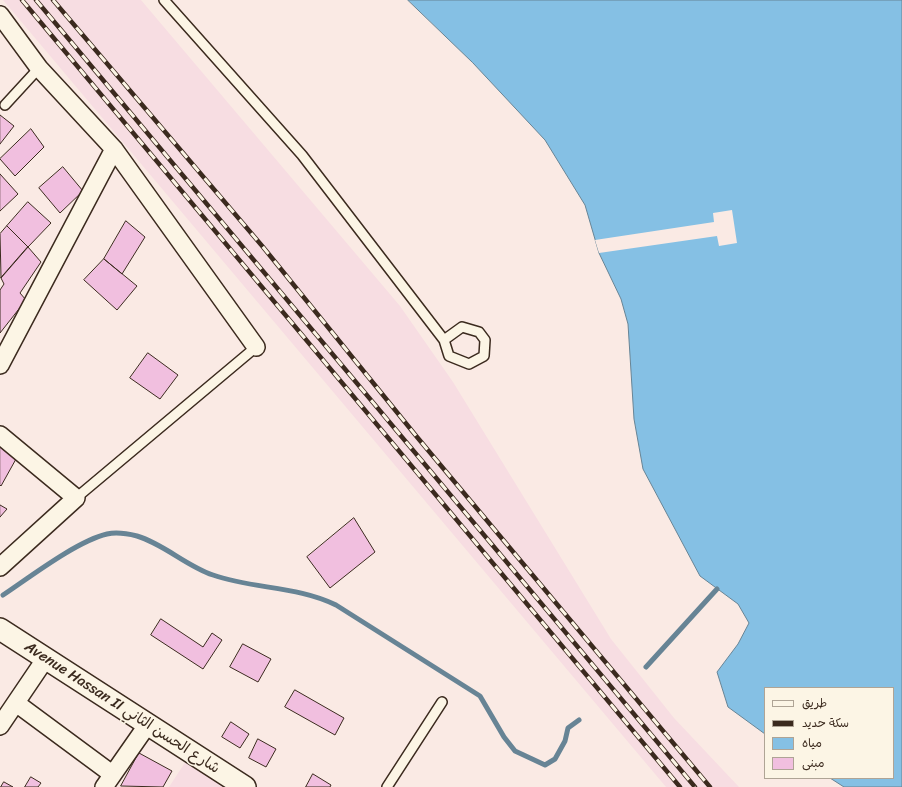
<!DOCTYPE html>
<meta charset="utf-8">
<style>
body{margin:0}
#map{position:relative;width:902px;height:787px;overflow:hidden;background:#faeae4;font-family:Sriracha,"Playpen Sans Arabic",sans-serif}
canvas{display:block}
.legend{position:absolute;left:764px;top:687px;width:130px;height:92px;box-sizing:border-box;background:#fcf5e5;border:1px solid #afa495;margin:0;padding:5px 7px;list-style:none;font-size:12px;color:#3b2a1e}
.legend li{display:flex;align-items:center;gap:8px;height:20px}
.legend b{width:20px;border:1px solid #afa495}
</style>
<div id="map">
<canvas width="902" height="787"></canvas>
<ul class="legend">
<li><b style="height:5px;background:#fcf5e5"></b>طريق</li>
<li><b style="height:5px;background:#3b2a1e"></b>سكة حديد</li>
<li><b style="height:11px;background:#85c0e4"></b>مياه</li>
<li><b style="height:11px;background:#f1bfdf"></b>مبنى</li>
</ul>
</div>
<script>
const context = document.querySelector('canvas').getContext('2d');
context.lineJoin = 'round';
function paint(path, color) { context.fillStyle = color; context.fill(path, 'evenodd'); }
function stroke(path, color, width, dash) { context.strokeStyle = color; context.lineWidth = width; context.lineCap = dash ? 'butt' : 'round'; context.setLineDash(dash || []); context.stroke(path); }
function write(font, color, halo, rows, align = 'center') {
  context.font = font + ' Sriracha,"Playpen Sans Arabic",sans-serif'; context.lineWidth = 3; context.setLineDash([]); context.textBaseline = 'middle'; context.strokeStyle = halo; context.fillStyle = color; for (const [text, x, y, turn = 0] of rows) {
    context.save(); context.translate(x, y); context.rotate((+turn || 0) * Math.PI / 180); context.textAlign = isNaN(turn) ? turn : align; if (halo) context.strokeText(text, 0, 0); context.fillText(text, 0, 0); context.restore();
  }
}
const built = new Path2D(`
 M 3,0 L 141,0 L 400,306 L 453,382 L 611,639 L 674,718 L 739,787 L 666,787 Z
 M 188,758 L 232,787 L 169,787 Z`);
const water = new Path2D(`
 M 408,0 L 902,0 L 902,787 L 844,787 L 830,778 L 893,778 L 893,688 L 765,688 L 765,734 L 728,707 L 717,672 L 738,644 L 749,623 L 738,604 L 700,576 L 643,469 L 634,419 L 628,324 L 621,299 L 599,253 L 585,205 L 545,140 L 473,63 Z`);
const pier = new Path2D(`
 M 732,210 L 737,243 L 719,246 L 717,236 L 599,253 L 595,240 L 714,222 L 713,213 Z`);
const stream = new Path2D(`
 M 3,595 C 30,577 77,541 107,534 C 116,532 129,534 137,536 C 164,544 186,566 213,575 C 252,589 298,586 336,605 L 480,696 L 504,737 L 515,751 L 545,765 L 555,759 L 565,741 L 568,728 L 579,720
 M 646,667 L 717,589`);
const building = new Path2D(`
 M 0,115 L 14,126 L 0,144 Z
 M 31,129 L 44,147 L 15,176 L 0,159 Z
 M 63,167 L 83,191 L 60,213 L 39,188 Z
 M 0,174 L 18,194 L 0,211 Z
 M 28,202 L 51,223 L 28,247 L 7,226 Z
 M 126,221 L 145,237 L 122,274 L 104,259 Z
 M 7,226 L 28,247 L 1,278 L 0,234 Z
 M 28,247 L 41,262 L 20,293 L 26,300 L 0,333 L 0,290 L 4,284 L 1,278 Z
 M 104,259 L 137,286 L 117,310 L 84,280 Z
 M 148,353 L 178,375 L 160,399 L 130,378 Z
 M 0,447 L 16,459 L 1,486 L 0,485 Z
 M 0,505 L 7,509 L 0,517 Z
 M 354,518 L 375,552 L 330,588 L 307,557 Z
 M 161,619 L 203,647 L 212,633 L 222,640 L 203,669 L 151,635 Z
 M 243,644 L 271,659 L 258,682 L 230,667 Z
 M 295,690 L 344,718 L 335,735 L 285,707 Z
 M 231,722 L 249,734 L 240,748 L 222,737 Z
 M 258,739 L 276,749 L 266,767 L 249,758 Z
 M 139,753 L 172,771 L 163,787 L 121,786 Z
 M 313,774 L 331,785 L 330,787 L 306,787 Z
 M 31,777 L 41,783 L 38,787 L 25,787 Z
 M 4,782 L 13,787 L 1,787 Z`);
const service = new Path2D(`
 M 164,0 L 302,155 L 444,340 L 449,356 L 469,364 L 484,356 L 485,340 L 479,332 L 462,327 L 444,340
 M 5,105 L 39,68
 M 76,498 L 256,347
 M 387,787 L 442,702`);
const minor = new Path2D(`
 M 0,15 L 39,68 L 114,149 L 256,347
 M 0,365 L 114,149
 M 0,435 L 76,498 L 0,567
 M 16,703 L 112,774
 M 0,726 L 46,658
 M 104,787 L 148,724`);
const tertiary = new Path2D(`
 M 0,629 L 245,787`);
const rail = new Path2D(`
 M 22,0 L 680,787
 M 36,0 L 695,787
 M 53,0 L 263,247 L 417,437 L 710,787`);
const streetNames = [
 ["Avenue Hassan II شارع الحسن الثاني",122,708,33]
];
paint(built, '#f7dde2');
paint(water, '#85c0e4');
stroke(water, '#678495', 1);
paint(pier, '#faeae4');
stroke(stream, '#678495', 5);
paint(building, '#f1bfdf');
stroke(building, '#3b2a1e', 1);
stroke(service, '#3b2a1e', 12);
stroke(minor, '#3b2a1e', 20);
stroke(tertiary, '#3b2a1e', 24);
stroke(service, '#fcf5e5', 9);
stroke(minor, '#fcf5e5', 17);
stroke(tertiary, '#fcf5e5', 21);
stroke(rail, '#3b2a1e', 4.5);
stroke(rail, '#fcf5e5', 3, [9]);
write('15px', '#3b2a1e', '#fcf5e5', streetNames);
</script>
